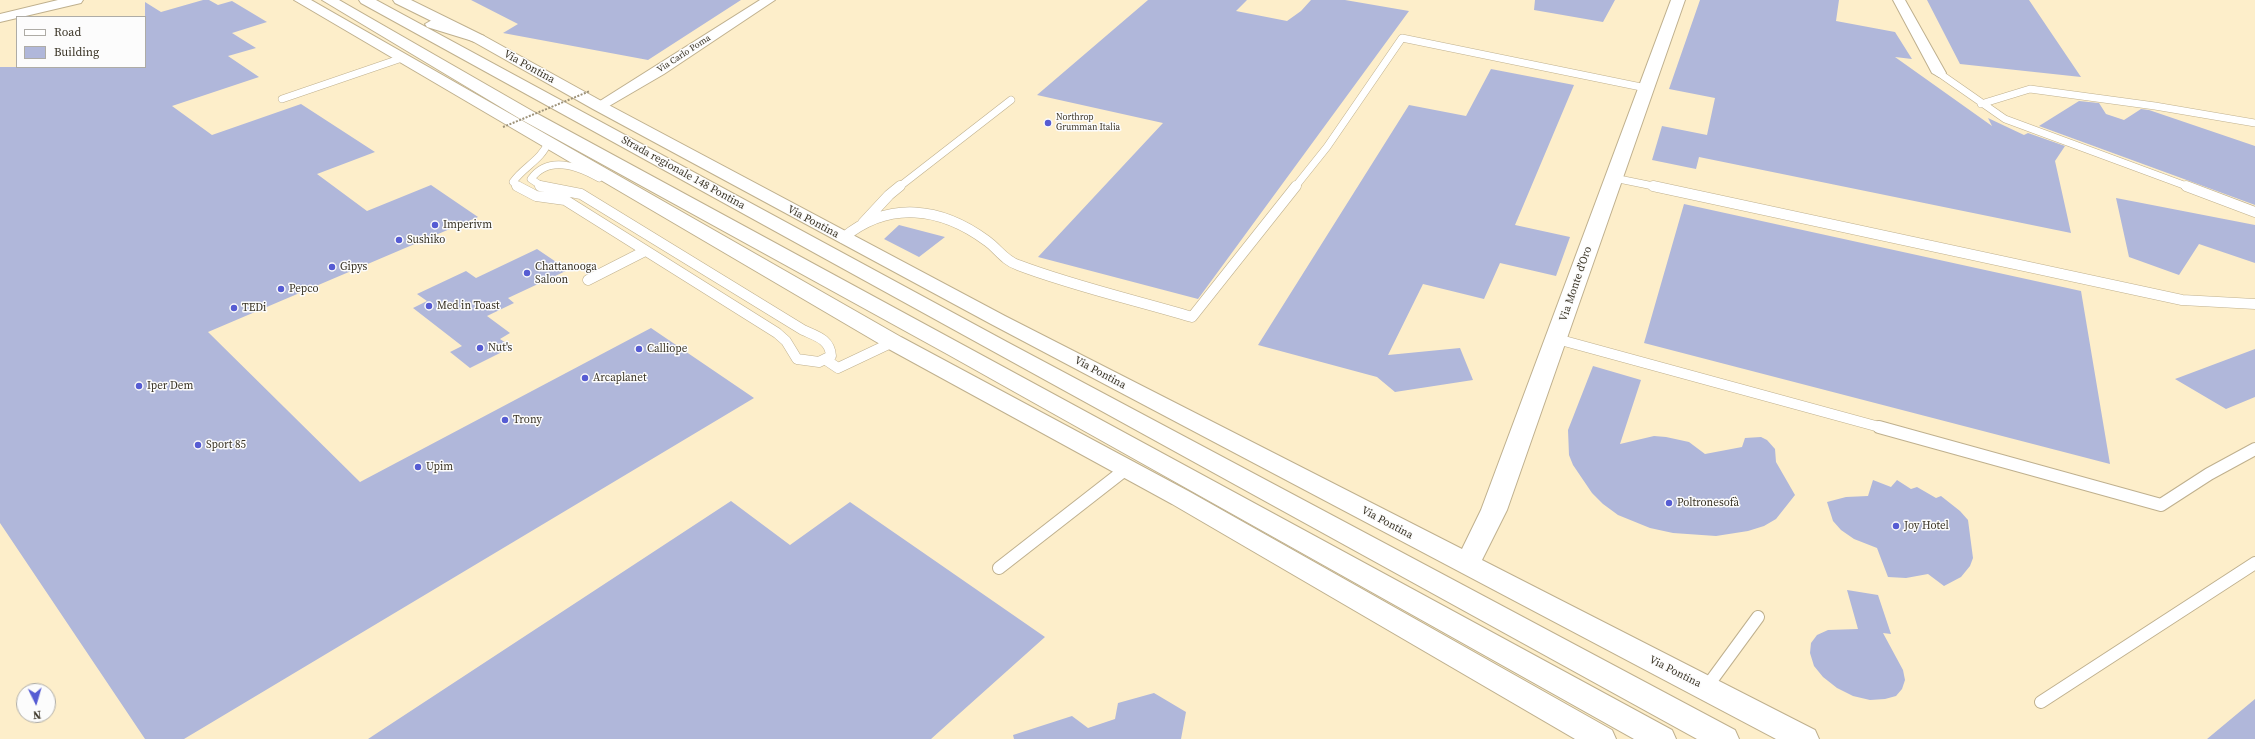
<!DOCTYPE html>
<meta charset="utf-8">
<style>
body{margin:0}
#map{position:relative;width:2255px;height:739px;overflow:hidden;background:#fdeeca;font-family:"Source Serif 4",serif}
canvas{display:block}
.legend{position:absolute;left:16px;top:16px;width:130px;height:52px;box-sizing:border-box;background:#fcfcfc;border:1px solid #aeaca6;margin:0;padding:5px 7px;list-style:none;font-size:12px;color:#393325}
.legend li{display:flex;align-items:center;gap:8px;height:20px}
.legend b{width:20px;border:1px solid #aeaca6}
.north{position:absolute;left:16px;top:683px;width:40px;height:40px;box-sizing:border-box;background:#fcfcfc;border:1px solid #aeaca6;border-radius:50%;rotate:175deg;font-size:11px;font-weight:700;line-height:16px;text-align:center;color:#393325}
.north::after{content:'';display:block;margin:auto;width:14px;height:18px;background:#565cd3;clip-path:polygon(50% 0,100% 100%,50% 72%,0 100%)}
</style>
<div id="map">
<canvas width="2255" height="739"></canvas>
<ul class="legend">
<li><b style="height:5px;background:#fff"></b>Road</li>
<li><b style="height:11px;background:#b0b7da"></b>Building</li>
</ul>
<div class="north">N</div>
</div>
<script>
const context = document.querySelector('canvas').getContext('2d');
context.lineJoin = 'round';
function paint(path, color) { context.fillStyle = color; context.fill(path, 'evenodd'); }
function stroke(path, color, width, dash) { context.strokeStyle = color; context.lineWidth = width; context.lineCap = dash ? 'butt' : 'round'; context.setLineDash(dash || []); context.stroke(path); }
function write(font, color, halo, rows, align = 'center') {
  context.font = font + ' "Source Serif 4",serif'; context.lineWidth = 3; context.setLineDash([]); context.textBaseline = 'middle'; context.strokeStyle = halo; context.fillStyle = color; for (const [text, x, y, turn = 0] of rows) {
    context.save(); context.translate(x, y); context.rotate((+turn || 0) * Math.PI / 180); context.textAlign = isNaN(turn) ? turn : align; if (halo) context.strokeText(text, 0, 0); context.fillText(text, 0, 0); context.restore();
  }
}
const building = new Path2D(`
 M 203,0 L 209,0 L 218,5 L 232,1 L 267,22 L 232,33 L 256,48 L 228,56 L 259,77 L 172,106 L 212,135 L 301,104 L 375,152 L 317,174 L 367,211 L 431,185 L 478,217 L 208,332 L 360,482 L 651,328 L 754,398 L 184,739 L 145,739 L 0,523 L 0,67 L 145,67 L 145,2 L 161,12 Z
 M 471,0 L 741,0 L 648,60 L 503,33 L 518,24 Z
 M 1148,0 L 1247,0 L 1236,11 L 1287,21 L 1301,11 L 1311,0 L 1345,0 L 1409,11 L 1198,299 L 1038,257 L 1163,123 L 1037,95 Z
 M 1535,0 L 1615,0 L 1603,22 L 1534,10 Z
 M 1700,0 L 1839,0 L 1836,21 L 1895,32 L 1912,59 L 1895,57 L 1992,126 L 1988,118 L 2024,135 L 2028,133 L 2065,146 L 2055,161 L 2071,233 L 1699,157 L 1696,169 L 1652,160 L 1662,126 L 1707,135 L 1715,98 L 1669,89 Z
 M 1927,0 L 2029,0 L 2081,77 L 1960,64 Z
 M 1491,69 L 1574,85 L 1515,225 L 1570,237 L 1556,276 L 1500,263 L 1484,299 L 1423,284 L 1388,355 L 1460,348 L 1473,380 L 1395,392 L 1377,377 L 1258,345 L 1409,105 L 1466,116 Z
 M 2079,101 L 2099,103 L 2106,114 L 2124,120 L 2141,109 L 2149,110 L 2255,146 L 2255,205 L 2039,126 Z
 M 2116,198 L 2255,225 L 2255,263 L 2199,244 L 2179,275 L 2129,257 Z
 M 1684,204 L 2081,291 L 2110,464 L 1644,343 Z
 M 899,225 L 945,237 L 919,257 L 884,239 Z
 M 537,249 L 568,270 L 508,298 L 514,303 L 487,316 L 510,333 L 500,339 L 512,347 L 470,368 L 450,352 L 462,346 L 413,308 L 427,301 L 417,294 L 466,271 L 476,278 Z
 M 2255,349 L 2255,397 L 2226,409 L 2175,379 Z
 M 1593,366 L 1641,380 L 1620,444 L 1654,436 L 1666,437 L 1689,442 L 1705,454 L 1742,447 L 1745,438 L 1761,437 L 1767,440 L 1775,449 L 1776,462 L 1795,495 L 1776,519 L 1764,526 L 1748,531 L 1716,536 L 1673,533 L 1650,528 L 1618,515 L 1603,504 L 1592,493 L 1573,465 L 1569,455 L 1568,430 Z
 M 1873,480 L 1891,487 L 1897,480 L 1911,489 L 1917,487 L 1936,498 L 1941,496 L 1960,511 L 1968,520 L 1973,558 L 1970,566 L 1961,577 L 1944,586 L 1928,574 L 1906,578 L 1888,577 L 1877,548 L 1854,539 L 1841,530 L 1833,521 L 1827,502 L 1846,497 L 1868,496 Z
 M 731,501 L 790,545 L 850,502 L 1045,637 L 931,739 L 368,739 Z
 M 1847,590 L 1878,595 L 1891,634 L 1883,633 L 1903,670 L 1905,680 L 1902,689 L 1896,696 L 1885,699 L 1870,700 L 1853,696 L 1837,688 L 1823,677 L 1814,666 L 1810,653 L 1811,643 L 1817,635 L 1828,630 L 1858,629 Z
 M 1154,693 L 1186,712 L 1181,739 L 1014,739 L 1013,735 L 1072,716 L 1088,728 L 1115,719 L 1118,703 Z
 M 2255,699 L 2255,739 L 2207,739 Z`);
const serviceFar2 = new Path2D(`
 M 1939,73 L 2005,119 L 2189,187
 M 282,99 L 402,58
 M 1981,104 L 2030,89 L 2155,106 L 2255,123
 M 1614,178 L 1658,187
 M 518,187 L 513,182 C 523,167 542,160 548,142
 M 543,187 L 531,179 C 548,155 578,166 599,178
 M 899,187 L 1011,100
 M 1295,187 L 1327,147 L 1402,38 L 1646,88`);
const serviceFar1 = new Path2D(`
 M 517,186 L 536,196 L 565,200 L 777,333 L 786,341 L 797,359 L 819,362 L 831,356 C 830,339 816,336 803,330 L 581,194 L 540,186
 M 1653,186 L 2182,300 L 2255,304
 M 2186,186 L 2255,212
 M 863,223 L 889,195 L 900,186
 M 843,238 C 889,200 941,207 987,241 C 997,248 1005,261 1018,265 C 1073,286 1135,300 1192,317 L 1296,186
 M 588,280 L 645,251
 M 1557,339 L 1883,428
 M 826,360 L 838,368 L 893,342`);
const service = new Path2D(`
 M 1879,427 L 2161,505 L 2209,474 L 2255,449
 M 999,568 L 1126,469
 M 1706,688 L 1758,617
 M 2041,702 L 2255,563`);
const minor = new Path2D(`
 M 760,0 L 775,0 L 664,74 L 604,109 L 599,110 L 592,106 Z
 M 1893,0 L 1905,0 L 1946,73 L 1944,76 L 1939,77 L 1932,73 Z`);
const tertiary = new Path2D(`
 M 58,0 L 83,0 L 81,3 L 0,22 L 0,14 Z
 M 294,0 L 311,0 L 901,337 L 1190,492 L 1612,730 L 1616,739 L 1575,739 L 1172,504 L 885,347 Z
 M 393,0 L 411,0 L 484,36 L 605,103 L 1005,316 L 1462,549 L 1481,510 L 1671,0 L 1685,0 L 1507,510 L 1482,560 L 1815,730 L 1819,739 L 1776,739 L 991,324 L 593,109 L 474,42 L 395,3 Z`);
const trunk = new Path2D(`
 M 322,0 L 339,0 L 534,112 L 1672,730 L 1676,739 L 1634,739 L 947,354 L 522,120 Z
 M 359,0 L 376,0 L 1007,342 L 1735,730 L 1739,739 L 1697,739 L 361,3 Z
 M 432,20 L 484,36 L 486,39 L 484,42 L 479,43 L 427,27 L 425,24 Z`);
const pathBridge = new Path2D(`
 M 503,127 L 590,91`);
const markers = [
 [1048,123,4,"#565cd3"],
 [435,225,4,"#565cd3"],
 [399,240,4,"#565cd3"],
 [332,267,4,"#565cd3"],
 [527,273,4,"#565cd3"],
 [281,289,4,"#565cd3"],
 [429,306,4,"#565cd3"],
 [234,308,4,"#565cd3"],
 [480,348,4,"#565cd3"],
 [639,349,4,"#565cd3"],
 [585,378,4,"#565cd3"],
 [139,386,4,"#565cd3"],
 [505,420,4,"#565cd3"],
 [198,445,4,"#565cd3"],
 [418,467,4,"#565cd3"],
 [1669,503,4,"#565cd3"],
 [1896,526,4,"#565cd3"]
];
const farStreetnames = [
 ["Via Carlo Poma",684,54,-33]
];
const farPoinames = [
 ["Northrop",1056,118],
 ["Grumman Italia",1056,128]
];
const streetNames = [
 ["Via Pontina",529,67,29],
 ["Strada regionale 148 Pontina",683,173,29],
 ["Via Pontina",813,222,28],
 ["Via Monte d'Oro",1576,284,-71],
 ["Via Pontina",1100,373,28],
 ["Via Pontina",1387,523,28],
 ["Via Pontina",1675,672,27]
];
const poiNames = [
 ["Imperivm",443,225],
 ["Sushiko",407,240],
 ["Gipys",340,267],
 ["Chattanooga",535,267],
 ["Saloon",535,280],
 ["Pepco",289,289],
 ["Med in Toast",437,306],
 ["TEDi",242,308],
 ["Nut's",488,348],
 ["Calliope",647,349],
 ["Arcaplanet",593,378],
 ["Iper Dem",147,386],
 ["Trony",513,420],
 ["Sport 85",206,445],
 ["Upim",426,467],
 ["Poltronesofà",1677,503],
 ["Joy Hotel",1904,526]
];
paint(building, '#b0b7da');
stroke(serviceFar2, '#bfb08e', 8);
stroke(serviceFar1, '#bfb08e', 11);
stroke(service, '#bfb08e', 14);
stroke(minor, '#bfb08e', 2);
stroke(tertiary, '#bfb08e', 2);
stroke(trunk, '#bfb08e', 2);
stroke(serviceFar2, '#fff', 7);
stroke(serviceFar1, '#fff', 10);
stroke(service, '#fff', 12);
paint(minor, '#fff');
paint(tertiary, '#fff');
paint(trunk, '#fff');
stroke(pathBridge, '#9e937a', 2, [2, 1.5]);
for (const [x, y, r, color] of markers) { const dot = new Path2D(); dot.arc(x, y, r, 0, 2 * Math.PI); context.fillStyle = color; context.fill(dot); stroke(dot, '#fcfcfc', 1.5); }
write('9px', '#393325', '#fcfcfc', farStreetnames);
write('9px', '#393325', '#fcfcfc', farPoinames, 'left');
write('11px', '#393325', '#fcfcfc', streetNames);
write('11px', '#393325', '#fcfcfc', poiNames, 'left');
</script>
